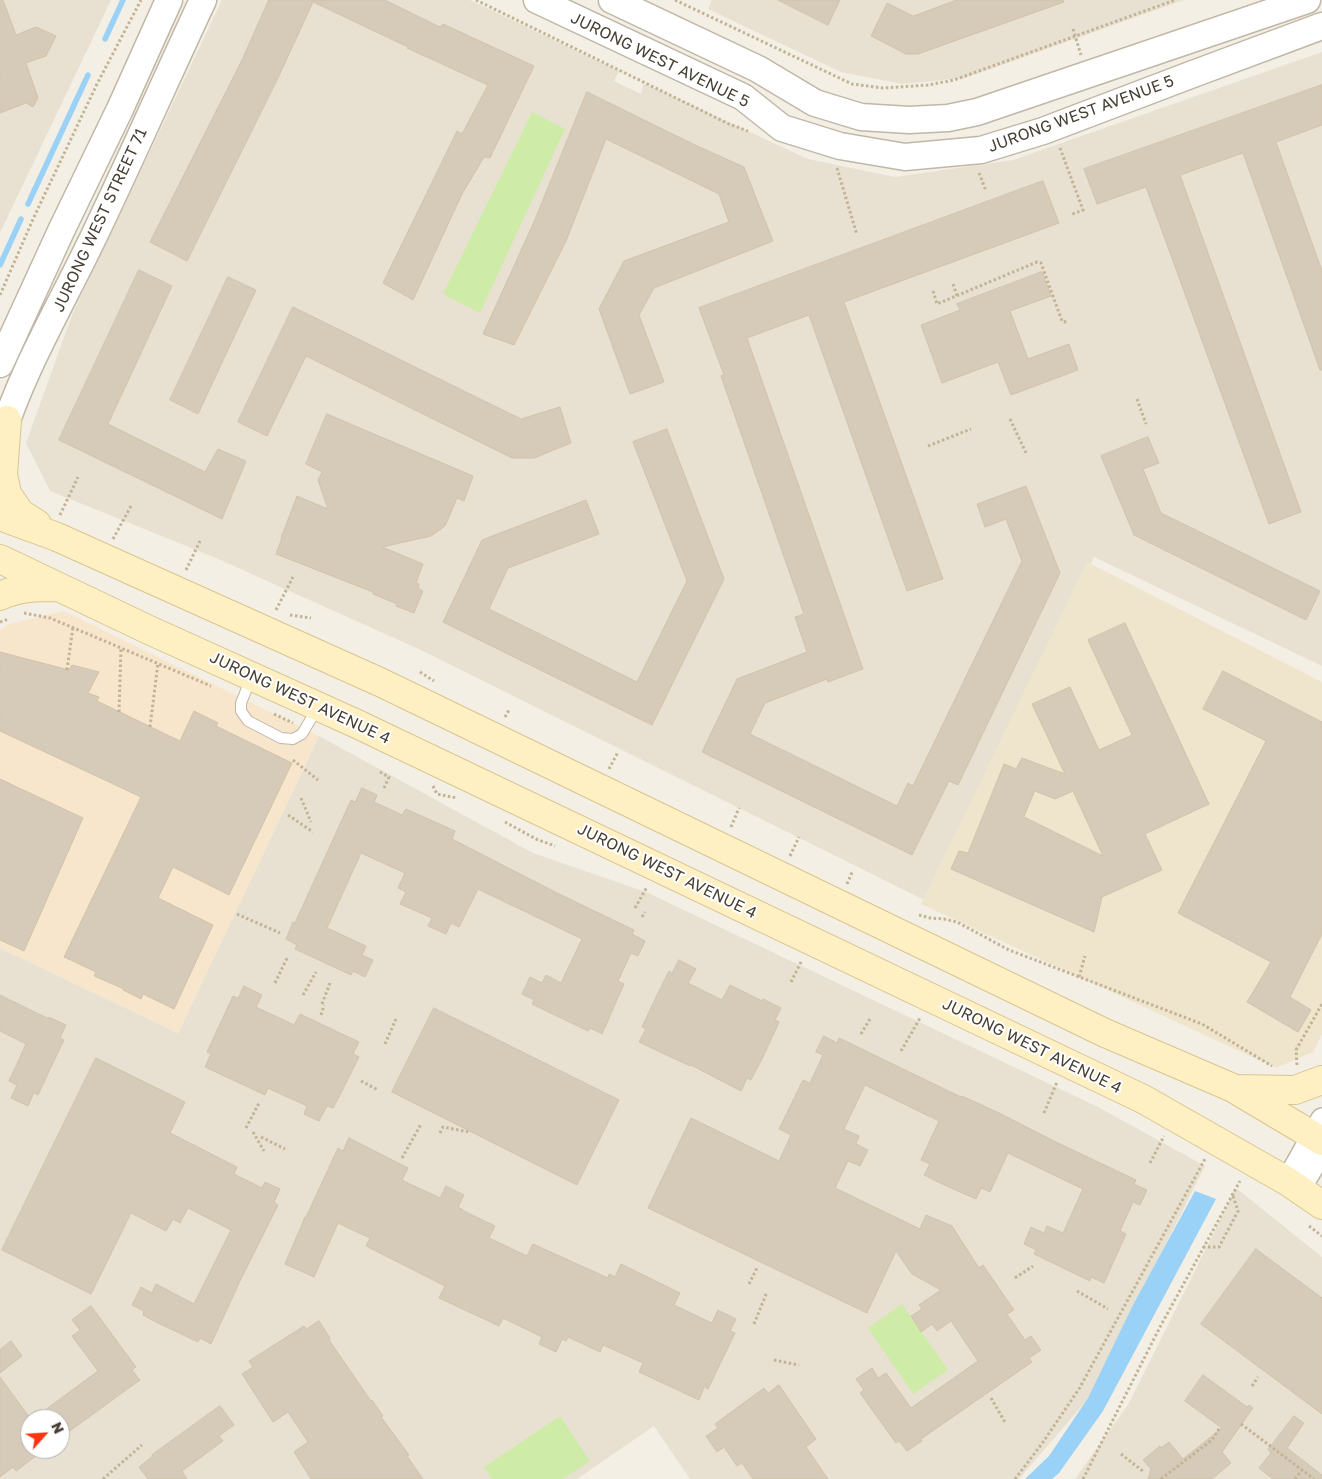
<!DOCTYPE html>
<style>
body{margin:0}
#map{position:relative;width:1322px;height:1479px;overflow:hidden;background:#f4efe4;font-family:"Golos Text",sans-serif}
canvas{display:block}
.north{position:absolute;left:20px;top:1409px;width:50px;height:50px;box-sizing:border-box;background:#fff;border:1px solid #b5b2ad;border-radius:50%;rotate:64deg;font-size:14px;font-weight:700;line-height:20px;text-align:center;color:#463f33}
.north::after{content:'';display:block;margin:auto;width:18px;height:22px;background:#ff3410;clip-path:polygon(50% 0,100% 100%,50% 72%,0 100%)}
</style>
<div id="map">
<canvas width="1322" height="1479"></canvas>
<div class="north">N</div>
</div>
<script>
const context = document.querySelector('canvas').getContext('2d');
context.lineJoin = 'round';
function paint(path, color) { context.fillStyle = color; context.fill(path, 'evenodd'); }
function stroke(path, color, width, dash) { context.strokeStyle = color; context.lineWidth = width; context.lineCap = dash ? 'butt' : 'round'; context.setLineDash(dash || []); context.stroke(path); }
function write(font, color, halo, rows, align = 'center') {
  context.font = font + ' "Golos Text",sans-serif'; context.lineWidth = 4; context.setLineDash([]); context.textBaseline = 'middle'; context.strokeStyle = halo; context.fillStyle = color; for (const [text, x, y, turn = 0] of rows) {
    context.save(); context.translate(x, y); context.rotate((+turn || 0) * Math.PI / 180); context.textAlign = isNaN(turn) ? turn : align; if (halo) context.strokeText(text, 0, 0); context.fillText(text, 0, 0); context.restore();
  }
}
const residential = new Path2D(`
 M 0,0 L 111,0 L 0,233 Z
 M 222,0 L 470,0 L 619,71 L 614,81 L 641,94 L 644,83 L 808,159 L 895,177 L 1013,160 L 1322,52 L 1322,666 L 1094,557 L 930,903 L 423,651 L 216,558 L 50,491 L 26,443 L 72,315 Z
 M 712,0 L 1184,0 L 965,78 L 902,84 L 841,72 L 708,9 Z
 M 319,736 L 533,853 L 646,892 L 1098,1107 L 1205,1166 L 1088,1399 L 1019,1479 L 690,1479 L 654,1426 L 577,1479 L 0,1479 L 0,948 L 178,1033 ZM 30,1419 L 60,1419 L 60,1449 L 30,1449 Z
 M 1236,1188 L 1322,1257 L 1322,1479 L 1075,1479 L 1129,1403 Z`);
const commercial = new Path2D(`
 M 64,611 L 319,736 L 178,1033 L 0,948 L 0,630 L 9,624 Z`);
const education = new Path2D(`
 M 1087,562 L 1322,682 L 1322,1034 L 1313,1052 L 1276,1068 L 921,904 Z`);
const green = new Path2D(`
 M 532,112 L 565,129 L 480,313 L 443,294 Z
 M 902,1304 L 948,1370 L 913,1394 L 868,1328 Z
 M 560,1416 L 590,1461 L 563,1479 L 492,1479 L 484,1467 Z`);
const water = new Path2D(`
 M 1195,1191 L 1216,1199 L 1103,1411 L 1059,1473 L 1052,1479 L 1025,1479 L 1049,1456 L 1088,1398 L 1133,1305 Z`);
const stream = new Path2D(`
 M 105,39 L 123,0
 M 28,204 L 88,75
 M 0,265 L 21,219`);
const building = new Path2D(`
 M 0,0 L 3,0 L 16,35 L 36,27 L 56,36 L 46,56 L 26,63 L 38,98 L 33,107 L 26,103 L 0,113 Z
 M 269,0 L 385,0 L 440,27 L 443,24 L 534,66 L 490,158 L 484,157 L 462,194 L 413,300 L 383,283 L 457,131 L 462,134 L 488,85 L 407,48 L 408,47 L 313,2 L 278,78 L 187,261 L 150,242 L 242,60 Z
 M 778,0 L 840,0 L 828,25 Z
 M 957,0 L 1063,0 L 1064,2 L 918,54 L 906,54 L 871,36 L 887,3 L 913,16 Z
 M 1322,85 L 1322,125 L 1276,142 L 1322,271 L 1322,370 L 1320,370 L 1243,153 L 1180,175 L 1301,512 L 1269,524 L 1146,187 L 1097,204 L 1084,169 Z
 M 587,92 L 695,145 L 744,167 L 773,241 L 654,288 L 639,315 L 664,382 L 630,394 L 599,309 L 624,261 L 729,222 L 719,194 L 606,139 L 566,241 L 514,345 L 483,334 L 534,222 Z
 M 1043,181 L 1059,223 L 844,302 L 943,579 L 907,591 L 809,315 L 747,338 L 863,669 L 828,682 L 827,679 L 765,703 L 750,734 L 897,806 L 908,783 L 913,786 L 1022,561 L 1006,519 L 985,527 L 977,504 L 1026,486 L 1060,573 L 958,785 L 949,781 L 912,855 L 702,752 L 737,679 L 807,652 L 795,617 L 804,614 L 721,376 L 724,375 L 699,308 Z
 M 139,270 L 172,286 L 108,424 L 205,472 L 218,449 L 246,461 L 222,519 L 59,440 Z
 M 1042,272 L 1051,296 L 1010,311 L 1028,359 L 1069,344 L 1078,370 L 1011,395 L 998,362 L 942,383 L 921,325 L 960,310 L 957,304 Z
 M 228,277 L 256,290 L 198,414 L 170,400 Z
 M 293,307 L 521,419 L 560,407 L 571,443 L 534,458 L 512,458 L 306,356 L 267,436 L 238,422 Z
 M 327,414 L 473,476 L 464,501 L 457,498 L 445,526 L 431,536 L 382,547 L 423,564 L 416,583 L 419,584 L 418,588 L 423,591 L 414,613 L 396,606 L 397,604 L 373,594 L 373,592 L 276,554 L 282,538 L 281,538 L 297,496 L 328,509 L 318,480 L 322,472 L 306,464 Z
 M 667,429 L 724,579 L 652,725 L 443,622 L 482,540 L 586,500 L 599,534 L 508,568 L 489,609 L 637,682 L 687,581 L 633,442 Z
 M 1148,437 L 1159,463 L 1143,469 L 1161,513 L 1320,591 L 1306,620 L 1134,535 L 1101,456 Z
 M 1125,623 L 1209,804 L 1145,834 L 1162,870 L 1102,897 L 1094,932 L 951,869 L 959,851 L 968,853 L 1004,764 L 1016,769 L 1022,758 L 1065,774 L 1032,704 L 1070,687 L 1099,750 L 1132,735 L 1088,640 ZM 1035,791 L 1055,799 L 1073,791 L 1103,856 L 1024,817 Z
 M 0,652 L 69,670 L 72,665 L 99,672 L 88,693 L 99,697 L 97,701 L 180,741 L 194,711 L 218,723 L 216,726 L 292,763 L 229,895 L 173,867 L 158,898 L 213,925 L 174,1009 L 143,994 L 141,999 L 123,990 L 124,989 L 94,976 L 96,972 L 64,957 L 141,797 L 0,731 Z
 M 1223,671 L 1322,722 L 1322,934 L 1290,997 L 1311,1010 L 1298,1032 L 1247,1002 L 1271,962 L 1178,913 L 1266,741 L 1203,709 Z
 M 0,779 L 83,818 L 24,951 L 0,940 Z
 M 362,788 L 377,795 L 374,802 L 402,815 L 406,809 L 455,831 L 452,839 L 557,893 L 634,930 L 632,934 L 645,941 L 638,956 L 631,953 L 618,981 L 624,984 L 602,1034 L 590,1028 L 588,1031 L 532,1004 L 534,1000 L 522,994 L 530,977 L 542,983 L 546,975 L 561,983 L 582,939 L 478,889 L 459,927 L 451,923 L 446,934 L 428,926 L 432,918 L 400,904 L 406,892 L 398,888 L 405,873 L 361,853 L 327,928 L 366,946 L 362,955 L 373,960 L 365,977 L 353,971 L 351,975 L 295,949 L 297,945 L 286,939 L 293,922 L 295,923 L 351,800 L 355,802 Z
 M 679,960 L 696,969 L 688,983 L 722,1000 L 730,985 L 762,1001 L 763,999 L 781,1008 L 775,1020 L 779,1022 L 764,1055 L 751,1080 L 747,1078 L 741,1091 L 691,1065 L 690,1066 L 639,1042 L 646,1029 L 642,1027 L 657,995 L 669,971 L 672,973 Z
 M 244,986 L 262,995 L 256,1007 L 294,1025 L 300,1014 L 359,1042 L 353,1054 L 359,1057 L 340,1095 L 333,1108 L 327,1106 L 319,1121 L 304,1114 L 307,1106 L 268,1088 L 265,1095 L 205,1067 L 211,1054 L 207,1052 L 226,1011 L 233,996 L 238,998 Z
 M 0,995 L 49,1019 L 49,1017 L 66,1025 L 60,1038 L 64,1040 L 52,1065 L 38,1095 L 34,1093 L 28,1106 L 11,1098 L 17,1085 L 9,1081 L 26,1044 L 0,1031 Z
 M 434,1008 L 619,1100 L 577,1185 L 392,1092 Z
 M 824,1036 L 837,1043 L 839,1038 L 961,1097 L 962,1096 L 997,1112 L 1058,1143 L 1136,1180 L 1134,1184 L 1147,1190 L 1140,1205 L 1133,1202 L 1120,1231 L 1126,1234 L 1104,1283 L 1091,1277 L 1090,1281 L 1034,1254 L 1036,1250 L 1024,1244 L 1031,1227 L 1044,1233 L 1047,1226 L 1063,1233 L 1083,1189 L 1008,1153 L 990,1192 L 981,1188 L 976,1199 L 942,1184 L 924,1175 L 930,1164 L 921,1160 L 939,1121 L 865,1085 L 844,1129 L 859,1136 L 856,1144 L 868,1150 L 860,1166 L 848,1161 L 835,1188 L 920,1229 L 926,1215 L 952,1226 L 979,1268 L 983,1265 L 1014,1310 L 1007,1314 L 1025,1340 L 1031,1336 L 1041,1350 L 1029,1358 L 1032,1362 L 921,1439 L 922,1441 L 907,1451 L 899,1441 L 896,1443 L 860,1393 L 864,1390 L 856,1379 L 872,1368 L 878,1378 L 886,1373 L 911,1408 L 978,1361 L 951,1321 L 937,1331 L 932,1324 L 921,1332 L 911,1316 L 922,1309 L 919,1305 L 941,1290 L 912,1274 L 896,1251 L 867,1313 L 648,1208 L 691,1118 L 779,1161 L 791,1135 L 779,1129 L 803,1080 L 810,1083 L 823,1055 L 816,1052 Z
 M 96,1058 L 185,1102 L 170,1133 L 237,1167 L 234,1174 L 262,1188 L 265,1182 L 280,1189 L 274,1202 L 278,1205 L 240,1281 L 211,1344 L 200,1338 L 198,1342 L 156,1322 L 143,1315 L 144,1311 L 132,1305 L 141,1287 L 152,1293 L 156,1284 L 194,1304 L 231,1230 L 188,1208 L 180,1223 L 173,1219 L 166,1231 L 131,1213 L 91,1294 L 2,1250 Z
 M 349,1138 L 408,1168 L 402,1180 L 408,1183 L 440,1198 L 446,1186 L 464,1195 L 458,1207 L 463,1210 L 462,1210 L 495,1226 L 489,1238 L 527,1256 L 533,1244 L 608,1278 L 609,1274 L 615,1277 L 621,1264 L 680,1293 L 674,1305 L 712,1323 L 718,1310 L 736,1319 L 730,1331 L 735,1333 L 708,1389 L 704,1387 L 699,1400 L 639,1372 L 643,1363 L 603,1345 L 600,1352 L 568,1337 L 566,1341 L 562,1339 L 556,1352 L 539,1344 L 542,1337 L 503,1318 L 499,1326 L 439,1298 L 445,1286 L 366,1246 L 370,1238 L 338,1223 L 314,1277 L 285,1264 L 305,1217 L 306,1217 L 338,1148 L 343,1151 Z
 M 1256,1249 L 1322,1298 L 1322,1414 L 1201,1324 Z
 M 91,1306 L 136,1367 L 132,1370 L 140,1380 L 60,1438 L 60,1419 L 33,1419 L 98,1371 L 72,1336 L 80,1330 L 72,1320 Z
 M 319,1321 L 330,1338 L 329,1340 L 371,1401 L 372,1400 L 383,1416 L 381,1417 L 409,1455 L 407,1456 L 423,1479 L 311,1479 L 294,1452 L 308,1442 L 288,1412 L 273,1422 L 242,1374 L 253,1367 L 249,1361 L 304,1326 L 306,1329 Z
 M 11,1341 L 22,1356 L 0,1373 L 0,1350 Z
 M 1203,1375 L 1247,1407 L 1249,1405 L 1253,1408 L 1222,1452 L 1231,1463 L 1212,1479 L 1148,1479 L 1151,1469 L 1143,1460 L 1160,1446 L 1161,1448 L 1169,1442 L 1183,1459 L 1222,1428 L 1185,1401 Z
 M 0,1377 L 30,1418 L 30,1449 L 45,1449 L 16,1471 L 13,1467 L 0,1477 Z
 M 779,1385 L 816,1439 L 806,1447 L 828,1479 L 753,1479 L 742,1463 L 737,1466 L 724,1447 L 717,1452 L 706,1436 L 718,1428 L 715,1424 L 764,1388 L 768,1393 Z
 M 220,1406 L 234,1425 L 219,1436 L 223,1441 L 182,1471 L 187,1479 L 148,1479 L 139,1467 L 153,1456 L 152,1455 Z
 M 1294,1416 L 1304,1423 L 1287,1448 L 1322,1475 L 1322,1479 L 1273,1479 L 1259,1468 L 1271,1453 L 1268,1450 Z`);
const path = new Path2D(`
 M 476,0 L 729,124 L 748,131
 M 675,0 L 852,84 L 883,88 L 928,85 L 954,80 L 1175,0
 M 1073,29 L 1081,55
 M 1060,148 L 1083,210 L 1070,215
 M 837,168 L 857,235
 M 979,173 L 986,191
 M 953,284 L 957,296
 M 933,291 L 937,304 L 1037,262 L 1041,263 L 1062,321 L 1064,322 L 1067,321
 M 0,295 L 34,217 L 97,84 L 141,0
 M 1137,399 L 1146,424
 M 1010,419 L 1027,455
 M 928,446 L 971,429
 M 60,515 L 78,477
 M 113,539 L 131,506
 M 186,570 L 200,541
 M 276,610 L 293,577
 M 24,613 L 50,618 L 211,686
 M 290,615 L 311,618
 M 0,622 L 9,619
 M 67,670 L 73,627
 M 420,672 L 434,681
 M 119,712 L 121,647
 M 274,714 L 293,723
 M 505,717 L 509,710
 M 150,727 L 158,663
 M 293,760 L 318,780
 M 609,769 L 618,752
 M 380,772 L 389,777 L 384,788
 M 433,786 L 437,794 L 457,798
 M 301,798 L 311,822
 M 288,815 L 313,832
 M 505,822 L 536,839 L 555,846
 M 731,827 L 739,808
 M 790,856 L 799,837
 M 847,884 L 853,870
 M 635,908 L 647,887
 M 237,914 L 280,933
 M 919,915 L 930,918 L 944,919 L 957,922 L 1009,950 L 1202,1024 L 1272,1066
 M 642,917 L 645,912
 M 1079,977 L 1085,956
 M 791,982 L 802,960
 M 275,983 L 288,956
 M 303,995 L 316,972
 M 322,1004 L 330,983
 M 321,1015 L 324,1005
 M 861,1034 L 870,1019
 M 385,1044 L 396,1019
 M 901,1051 L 920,1018
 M 1297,1065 L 1296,1050 L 1322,1004
 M 361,1081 L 378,1090
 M 1044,1113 L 1057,1082
 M 246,1128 L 259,1103
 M 253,1132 L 264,1151
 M 440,1133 L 443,1127 L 469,1132
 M 261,1137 L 285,1149
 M 402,1158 L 421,1124
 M 1150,1163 L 1164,1136
 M 1309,1226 L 1322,1236
 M 1203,1247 L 1219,1247 L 1238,1211 L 1232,1193
 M 1015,1278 L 1033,1266
 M 749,1284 L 758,1266
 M 1077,1291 L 1108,1309
 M 754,1324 L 767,1292
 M 774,1360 L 799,1365
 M 1252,1386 L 1258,1377
 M 991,1398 L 1006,1424
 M 1241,1424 L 1314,1479
 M 1121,1454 L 1144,1472
 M 103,1479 L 142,1445
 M 1015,1479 L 1041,1445 L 1079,1389 L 1205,1159
 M 1083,1479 L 1160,1327 L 1240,1181
 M 1161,1479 L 1212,1440 L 1220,1427
 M 1295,1479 L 1302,1470`);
const service = new Path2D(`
 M 251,678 L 241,703 L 241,711 L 248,721 L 281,738 L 293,739 L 302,734 L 318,707`);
const minor = new Path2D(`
 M 1287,1181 L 1322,1119
 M 1300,1189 L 1322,1151`);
const tertiary = new Path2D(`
 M 537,0 L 743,97 L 782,128 L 840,146 L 905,157 L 981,150 L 1043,131 L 1193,74 L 1322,26
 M 612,0 L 758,69 L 815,103 L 861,117 L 909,120 L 948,118 L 977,112 L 1307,0
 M 0,364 L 61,231 L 120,109 L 169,0
 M 0,441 C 22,370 61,305 93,238 C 131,159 166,79 203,0`);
const secondary = new Path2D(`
 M 7,420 L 3,474 L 7,494 L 20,513 L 37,524
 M 0,516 L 57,537 L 382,683 L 1105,1033 L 1233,1088 L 1322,1141
 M 0,559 L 149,630 L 357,724 L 1143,1099 L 1287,1181 L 1322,1205
 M 0,596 C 19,587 37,587 57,587
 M 1237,1089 L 1295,1090 L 1322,1080`);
const streetNames = [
 ["JURONG WEST AVENUE 5",660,60,26],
 ["JURONG WEST AVENUE 5",1081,114,-20],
 ["JURONG WEST STREET 71",100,220,-65],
 ["JURONG WEST AVENUE 4",300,698,25],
 ["JURONG WEST AVENUE 4",667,871,26],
 ["JURONG WEST AVENUE 4",1032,1046,26]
];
paint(residential, '#e8e1d1');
paint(commercial, '#f8e6cc');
paint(education, '#eee5cc');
paint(green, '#ceeca8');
paint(water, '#9ad1f7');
stroke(stream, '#9ad1f7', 5.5);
paint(building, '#d6cbb8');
stroke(building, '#d2c3ab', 1);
stroke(service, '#c0b7a6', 12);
stroke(minor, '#c0b7a6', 24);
stroke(tertiary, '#c0b7a6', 29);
stroke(secondary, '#d8c58f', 30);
stroke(path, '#c3b395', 3, [2.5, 2.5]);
stroke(service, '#fff', 10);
stroke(minor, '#fff', 21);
stroke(tertiary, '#fff', 26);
stroke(secondary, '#fff0c3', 28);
write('16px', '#463f33', '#fff', streetNames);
</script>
